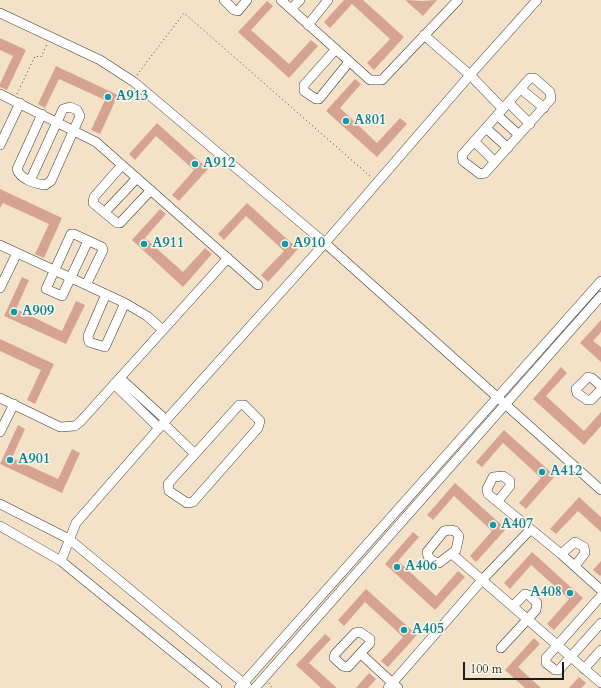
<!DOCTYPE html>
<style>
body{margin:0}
#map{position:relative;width:601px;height:688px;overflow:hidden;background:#f4e2c8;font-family:Cardo,serif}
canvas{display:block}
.scale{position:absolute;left:463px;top:662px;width:101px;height:18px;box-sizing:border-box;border:2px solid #1c1c1c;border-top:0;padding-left:5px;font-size:12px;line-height:14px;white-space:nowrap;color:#1c1c1c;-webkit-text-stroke:3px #fbf7ec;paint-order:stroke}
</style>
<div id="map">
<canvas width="601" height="688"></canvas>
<div class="scale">100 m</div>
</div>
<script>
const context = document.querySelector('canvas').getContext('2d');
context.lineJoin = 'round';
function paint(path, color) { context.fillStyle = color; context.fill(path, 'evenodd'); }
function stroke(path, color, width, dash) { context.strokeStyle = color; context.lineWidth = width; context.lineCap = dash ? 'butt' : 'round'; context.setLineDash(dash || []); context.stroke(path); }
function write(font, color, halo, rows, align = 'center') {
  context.font = font + ' Cardo,serif'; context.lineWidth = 3; context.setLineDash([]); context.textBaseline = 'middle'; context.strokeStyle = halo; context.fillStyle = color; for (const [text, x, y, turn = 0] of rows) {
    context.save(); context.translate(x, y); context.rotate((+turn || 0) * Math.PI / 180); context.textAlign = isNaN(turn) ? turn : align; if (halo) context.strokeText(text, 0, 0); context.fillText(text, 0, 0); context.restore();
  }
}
const building = new Path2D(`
 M 344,0 L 363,0 L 404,37 L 374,70 L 367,63 L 390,39 L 352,4 L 330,28 L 324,22 Z
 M 405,0 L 423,1 L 437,0 L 423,16 Z
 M 267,1 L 273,6 L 251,30 L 289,64 L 311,40 L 318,46 L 289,78 L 238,32 Z
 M 0,38 L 26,50 L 7,90 L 0,87 L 0,84 L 13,56 L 0,50 Z
 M 56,66 L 118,95 L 100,134 L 91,130 L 105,100 L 59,79 L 45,108 L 38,104 Z
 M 355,79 L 361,84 L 340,108 L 377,143 L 400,118 L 407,124 L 377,157 L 326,111 Z
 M 157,123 L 208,169 L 179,201 L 172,195 L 194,170 L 156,136 L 135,160 L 129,154 Z
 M 0,189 L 62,218 L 44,258 L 35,254 L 49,224 L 3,203 L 0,208 Z
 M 247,203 L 298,249 L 268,282 L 261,275 L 284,251 L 246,216 L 224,240 L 218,234 Z
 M 160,209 L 166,214 L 145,238 L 183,272 L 205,248 L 212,254 L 183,287 L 132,240 Z
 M 22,277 L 29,280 L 16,309 L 62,331 L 76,301 L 85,305 L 66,344 L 4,316 Z
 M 601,320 L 601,332 L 593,341 L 601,347 L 601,362 L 580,343 Z
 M 0,339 L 54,364 L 35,404 L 27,400 L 41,370 L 0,351 Z
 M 561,367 L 567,373 L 546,396 L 584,431 L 601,412 L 601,426 L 584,445 L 533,399 Z
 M 18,425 L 25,429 L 12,458 L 58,479 L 72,449 L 80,453 L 62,493 L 0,464 Z
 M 504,430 L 555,476 L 526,509 L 519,503 L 541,478 L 503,443 L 482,467 L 476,462 Z
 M 455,483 L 506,529 L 476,562 L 470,556 L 492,531 L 454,496 L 433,520 L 427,515 Z
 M 579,497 L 601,517 L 601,532 L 578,511 L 556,534 L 550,529 Z
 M 413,532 L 419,537 L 398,561 L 436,596 L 458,571 L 465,577 L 435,610 L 385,564 Z
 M 532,552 L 583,598 L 554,630 L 547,624 L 569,599 L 531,565 L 510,589 L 504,583 Z
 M 601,561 L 601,575 L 600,576 L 593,570 Z
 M 366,589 L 417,635 L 388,667 L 381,661 L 403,637 L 365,602 L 344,626 L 338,620 Z
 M 325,634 L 331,639 L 309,663 L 337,688 L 321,688 L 296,665 Z
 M 534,638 L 540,644 L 518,667 L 541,688 L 525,688 L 505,670 Z
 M 369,673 L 376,679 L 368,688 L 356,688 Z
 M 579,677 L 586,683 L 581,688 L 569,688 Z`);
const path = new Path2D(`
 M 137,75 L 184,13 L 371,177
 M 17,94 L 35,56 L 41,57 L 47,44
 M 269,683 L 272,688`);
const minor = new Path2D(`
 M 224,0 L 234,10 L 238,11 L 247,0
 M 281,0 L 370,80 L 382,80 L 458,0
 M 291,9 L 300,0
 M 0,13 L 100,60 L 134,82 L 325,243 L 601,490
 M 308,25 L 328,0
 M 424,35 L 470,75 L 503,109
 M 336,49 L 304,85 L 304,91 L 316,99 L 319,99 L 349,62
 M 530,78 L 534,78 L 550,92 L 551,99 L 485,173 L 480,174 L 463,161 L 462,155 Z
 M 521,89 L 544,108
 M 0,94 L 96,142 L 258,285
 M 509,103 L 530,124
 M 497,115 L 519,135
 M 486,128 L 508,148
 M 474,141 L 495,162
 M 0,145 L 20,103
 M 122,165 L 94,197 L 93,203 L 117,223 L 120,223 L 151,190
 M 30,181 L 63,109 L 70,107 L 77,110 L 80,116 L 51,181 L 45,185 C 35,184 20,179 17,169 L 42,114
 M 105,212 L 137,178
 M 0,245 L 125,303 L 147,316 L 163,330
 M 86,285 L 103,250 L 102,247 L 74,234 L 71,234 L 46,289 L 62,296 L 88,241
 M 0,288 L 17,253
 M 106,294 L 88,336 L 89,342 L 105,347 L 125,303
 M 120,378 L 166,420
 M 114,384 L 159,428
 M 601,386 L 592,378 L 588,377 L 576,389 L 577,393 L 587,400 L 591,400 L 601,390
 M 0,398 L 60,427 L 75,426 L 81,421 L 228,258
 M 239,405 L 244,405 L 260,421 L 258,428 L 193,502 L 187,503 L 169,491 L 168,484 Z
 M 163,423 L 195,454
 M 0,432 L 14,404
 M 498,501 L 510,486 L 510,481 L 503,476 L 493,477 L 487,489 L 488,494 L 561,554 L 601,590
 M 0,504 L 69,539 L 247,686
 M 0,526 L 61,561 L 217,688
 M 450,530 L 455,531 L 459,536 L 456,550 L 439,563 C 433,562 428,559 427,552 L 444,531 Z
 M 452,554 L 601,683
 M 561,554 L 575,542 L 584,547 L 585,553 L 575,566
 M 61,561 L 76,523 L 159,428 L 325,243 L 470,75 L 537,0
 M 601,596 L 546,658 L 546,663 L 555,670 L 559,670 L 601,623
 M 360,632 L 370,639 L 370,643 L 348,667 L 343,666 L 334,658 L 335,654 L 355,633 Z
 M 501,648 L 536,610 L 537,603 L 529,595 L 525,594 L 513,606
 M 361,654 L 398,688
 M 584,669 L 601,650
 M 239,688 L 601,281
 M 255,688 L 601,296
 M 388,688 L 483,579 L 530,530`);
const markers = [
 [108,97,4,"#0f9aa8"],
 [346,121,4,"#0f9aa8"],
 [195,164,4,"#0f9aa8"],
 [144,244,4,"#0f9aa8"],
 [285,244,4,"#0f9aa8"],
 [14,312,4,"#0f9aa8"],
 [10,460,4,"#0f9aa8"],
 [542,472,4,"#0f9aa8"],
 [493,525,4,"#0f9aa8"],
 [397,567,4,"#0f9aa8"],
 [570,593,4,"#0f9aa8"],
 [404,630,4,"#0f9aa8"]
];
const cultureNames = [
 ["A913",116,97],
 ["A801",354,121],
 ["A912",203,164],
 ["A911",152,244],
 ["A910",293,244],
 ["A909",22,312],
 ["A901",18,460],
 ["A412",550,472],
 ["A407",501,525],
 ["A406",405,567],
 ["A408",562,593,"right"],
 ["A405",412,630]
];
paint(building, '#d7a391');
stroke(minor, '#3c3a36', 10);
stroke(path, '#3c3a36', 1, [1, 3]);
stroke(minor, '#fff', 9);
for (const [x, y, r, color] of markers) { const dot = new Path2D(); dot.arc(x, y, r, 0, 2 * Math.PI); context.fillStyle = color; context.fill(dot); stroke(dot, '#fbf7ec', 1.5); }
write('bold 14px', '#0d838f', '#fbf7ec', cultureNames, 'left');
</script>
